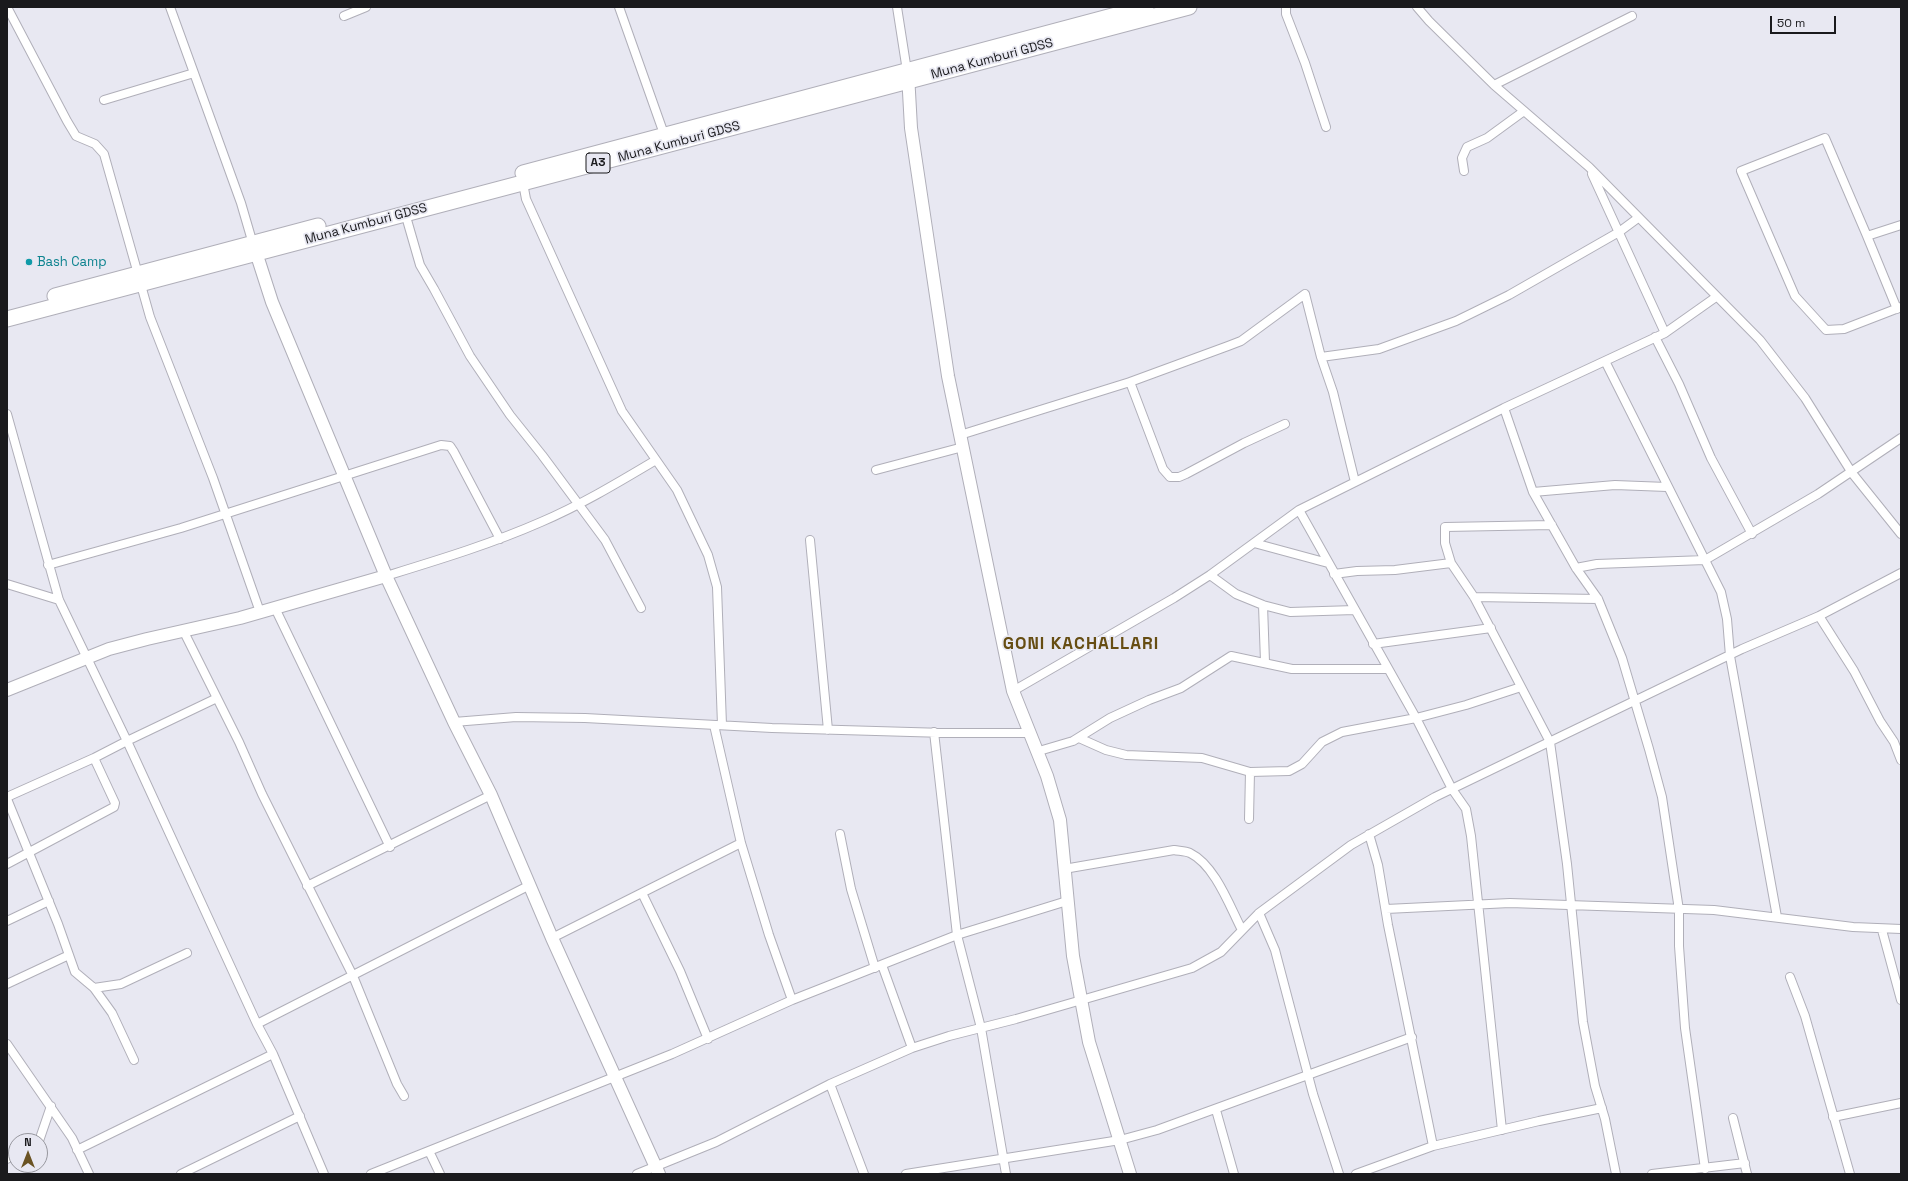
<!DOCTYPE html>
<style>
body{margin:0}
#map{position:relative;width:1908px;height:1181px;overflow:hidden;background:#e8e8f2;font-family:"Space Grotesk",sans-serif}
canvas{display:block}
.frame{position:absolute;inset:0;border:8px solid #1a1a1d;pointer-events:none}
.north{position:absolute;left:8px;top:1133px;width:40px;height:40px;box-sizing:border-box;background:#e8e8f2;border:1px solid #96969d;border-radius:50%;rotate:0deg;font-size:11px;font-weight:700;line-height:16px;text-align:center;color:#1a1a1d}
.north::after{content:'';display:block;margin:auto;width:14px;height:18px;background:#6a5323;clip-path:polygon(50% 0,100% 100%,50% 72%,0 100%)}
.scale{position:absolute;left:1770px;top:16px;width:66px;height:18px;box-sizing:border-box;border:2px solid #1a1a1d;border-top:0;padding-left:5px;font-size:12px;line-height:14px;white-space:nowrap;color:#1a1a1d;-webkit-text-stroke:3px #e8e8f2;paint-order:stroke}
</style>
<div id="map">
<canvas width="1908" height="1181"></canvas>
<div class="frame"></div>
<div class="north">N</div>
<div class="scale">50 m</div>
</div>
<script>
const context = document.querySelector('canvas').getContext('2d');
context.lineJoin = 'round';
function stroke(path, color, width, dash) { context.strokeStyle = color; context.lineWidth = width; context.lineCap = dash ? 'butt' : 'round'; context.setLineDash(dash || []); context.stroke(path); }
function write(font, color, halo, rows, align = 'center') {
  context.font = font + ' "Space Grotesk",sans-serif'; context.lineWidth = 3.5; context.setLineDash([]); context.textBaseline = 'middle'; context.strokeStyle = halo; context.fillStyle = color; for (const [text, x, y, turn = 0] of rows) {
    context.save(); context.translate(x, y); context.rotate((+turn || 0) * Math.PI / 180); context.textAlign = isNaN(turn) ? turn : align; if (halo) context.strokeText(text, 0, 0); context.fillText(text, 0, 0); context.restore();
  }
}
const street = new Path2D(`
 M 7,7 L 67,121 L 76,136 L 95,144 L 104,154 L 138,274
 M 619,7 L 664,134
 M 897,7 L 907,71
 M 1286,7 L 1286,14 L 1305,63 L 1326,127
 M 1417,7 L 1429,21 L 1494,85 L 1589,167 L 1760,340 L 1805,398 L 1852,473 L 1901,534
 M 344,16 L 366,7
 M 194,73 L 241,203 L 253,244
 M 1494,85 L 1632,16
 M 104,100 L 194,73 L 170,7
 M 1464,171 L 1462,158 L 1467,147 L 1487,138 L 1524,111
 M 1592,174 L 1665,333
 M 523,183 L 526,199 L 622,411 L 677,490 L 708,555 L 717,587 L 722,725
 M 405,213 L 420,265 L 434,289 L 470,356 L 510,415 L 542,455 L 605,540 L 641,608
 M 1867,236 L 1825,138 L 1741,171 L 1795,296 L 1826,330 L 1844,329 L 1901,307
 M 141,285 L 150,317 L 213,478 L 260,612
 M 1897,309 L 1867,236 L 1901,225
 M 1655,337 L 1679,384 L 1711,458 L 1752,534
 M 1321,357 L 1379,349 L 1456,321 L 1509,295 L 1619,232 L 1638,218
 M 1605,361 L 1721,592 L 1727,619 L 1730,656 L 1777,917
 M 1130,382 L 1163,469 L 1170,477 L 1179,477 L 1186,474 L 1244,443 L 1285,424
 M 1504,408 L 1533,492 L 1576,568 L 1598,599 L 1622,658 L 1649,749 L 1662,797 L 1679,910 L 1679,946 L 1685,1028 L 1705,1169
 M 7,414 L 59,600 L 127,741 L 257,1024 L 273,1054 L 324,1174
 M 960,435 L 1130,382 L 1228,346 L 1241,341 L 1305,294 L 1321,357 L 1333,392 L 1355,482
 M 876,470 L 963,447
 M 1533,492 L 1615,485 L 1667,487
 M 1299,510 L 1416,718 L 1452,789 L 1466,809 L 1471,836 L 1502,1130
 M 1552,525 L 1445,527 L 1445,543 L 1451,563 L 1474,597 L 1550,742 L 1567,864 L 1583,1022 L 1595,1086 L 1605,1119 L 1616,1174
 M 810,540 L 828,730
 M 1254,543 L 1328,563
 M 48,565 L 181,528 L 441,445 L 450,446 L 454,452 L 500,539
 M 1576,568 L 1597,564 L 1705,560 L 1818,494 L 1901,438
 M 1334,574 L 1357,571 L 1395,570 L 1451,563
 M 1210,575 L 1236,594 L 1263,605 L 1290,612 L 1355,610
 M 386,576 C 438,560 491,544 541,522 C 581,505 619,482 656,460
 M 7,584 L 59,600
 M 1474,597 L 1598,599
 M 1263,605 L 1265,662
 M 275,608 L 390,847
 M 1819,616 L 1854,671 L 1880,721 L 1894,742 L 1901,760
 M 183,630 L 239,742 L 262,794 L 353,976 L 397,1084 L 404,1096
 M 1373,644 L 1491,628
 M 1013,691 L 1174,598 L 1210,575 L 1299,510 L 1504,408 L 1665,333 L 1716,297
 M 454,722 L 516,717 L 585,718 L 772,728 L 945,733 L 1029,733
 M 714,725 L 741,843 L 769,935 L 792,1000
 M 934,732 L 957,935 L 981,1028 L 1006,1174
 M 1079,738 L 1106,750 L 1126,755 L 1202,758 L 1250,772 L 1289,771 L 1302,764 L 1322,742 L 1342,732 L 1416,718 L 1466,705 L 1521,687
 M 1039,751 L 1073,741 L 1110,718 L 1149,700 L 1181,688 L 1231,656 L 1292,669 L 1388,669
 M 7,797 L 94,758 L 127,741 L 217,698
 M 7,799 L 58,924 L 75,972 L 94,988 L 112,1013 L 134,1060
 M 1249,819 L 1250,772
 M 840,834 L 851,889 L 875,968
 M 1369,834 L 1378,865 L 1388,925 L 1433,1146
 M 7,864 L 114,807 L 115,803 L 94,758
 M 1064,869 L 1174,850 C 1179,851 1185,851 1190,853 C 1215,865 1230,907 1242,930
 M 307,886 L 491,795
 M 642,893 L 680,971 L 708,1039
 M 1386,909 L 1510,903 L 1714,910 L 1853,927 L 1901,929
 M 1259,913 L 1275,950 L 1313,1094 L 1339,1174
 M 7,921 L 49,901
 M 1882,930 L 1901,1000
 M 552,938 L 741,843
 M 882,965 L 912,1048
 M 1790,977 L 1805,1016 L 1850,1174
 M 7,984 L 69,955
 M 94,988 L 121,984 L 187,953
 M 257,1024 L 530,885
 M 7,1044 L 72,1138 L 89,1174
 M 830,1084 L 864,1174
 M 1216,1110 L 1234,1174
 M 1833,1117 L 1901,1103
 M 1733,1118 L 1747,1174
 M 39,1141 L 51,1106
 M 77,1150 L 273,1054
 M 429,1151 L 440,1174
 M 7,1159 L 16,1154
 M 181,1174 L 300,1116
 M 371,1174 L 672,1054 L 792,1000 L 957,935 L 1067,901
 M 637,1174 L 716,1142 L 830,1084 L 912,1048 L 949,1036 L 1016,1019 L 1192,968 L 1221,952 L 1259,913 L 1351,845 L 1435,797 L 1742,649 L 1819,616 L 1901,573
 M 906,1174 L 1120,1140 L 1157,1130 L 1412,1037
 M 1356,1174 L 1433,1146 L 1539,1121 L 1602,1108
 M 1652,1174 L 1745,1163`);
const secondary = new Path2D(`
 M 908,74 L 911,128 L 948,376 L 1013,691 L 1047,776 L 1060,820 L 1073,956 L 1089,1042 L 1130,1174
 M 254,246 L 272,302 L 386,576 L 454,722 L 491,795 L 552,938 L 659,1174
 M 7,690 L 109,649 L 147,639 L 240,618 L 386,576`);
const highway = new Path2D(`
 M 523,173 L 1146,7
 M 55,296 L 318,226
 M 7,319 L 1189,7`);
const markers = [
 [29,262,4,"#0f9aa8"]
];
const shields = [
 [598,163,24]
];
const shieldNames = [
 ["A3",598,163]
];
const streetNames = [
 ["Muna Kumburi GDSS",992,59,-15],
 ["Muna Kumburi GDSS",679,142,-15],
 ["Muna Kumburi GDSS",366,224,-15]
];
const cultureNames = [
 ["Bash Camp",37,262]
];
const districtNames = [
 ["GONI KACHALLARI",1081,644]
];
stroke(street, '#b0afb9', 10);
stroke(secondary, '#b0afb9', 14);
stroke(highway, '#b0afb9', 17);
stroke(street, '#fff', 8);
stroke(secondary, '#fff', 12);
stroke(highway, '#fff', 15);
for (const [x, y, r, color] of markers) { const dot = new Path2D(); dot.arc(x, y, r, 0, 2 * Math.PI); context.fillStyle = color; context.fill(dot); stroke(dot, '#e8e8f2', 1.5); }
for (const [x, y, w] of shields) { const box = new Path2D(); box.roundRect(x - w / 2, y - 10, w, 20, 3); context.fillStyle = '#e8e8f2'; context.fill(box); stroke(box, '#1a1a1d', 1); }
write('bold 12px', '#1a1a1d', null, shieldNames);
write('13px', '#1a1a1d', '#e8e8f2', streetNames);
write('13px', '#0d838f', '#e8e8f2', cultureNames, 'left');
context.letterSpacing = '1px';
write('bold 17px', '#664d12', '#e8e8f2', districtNames);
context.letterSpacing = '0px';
</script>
